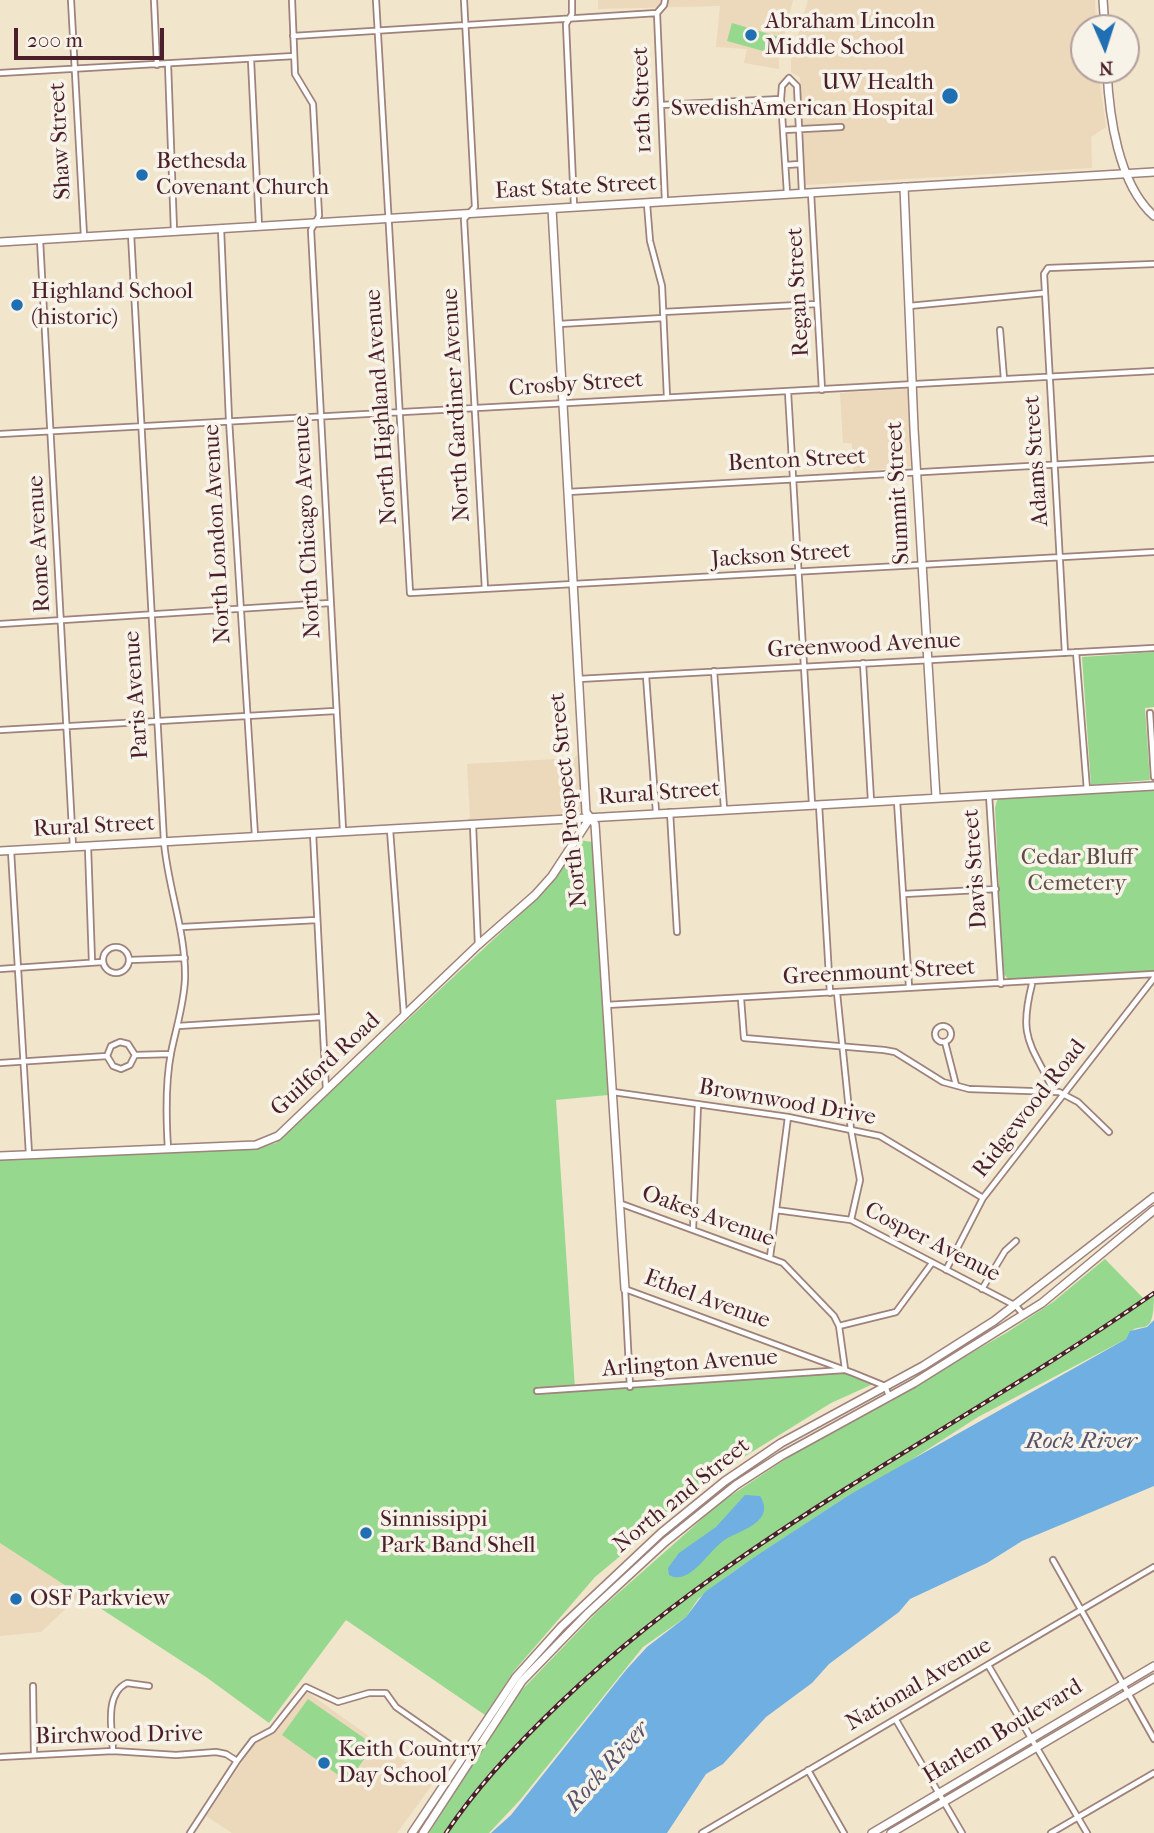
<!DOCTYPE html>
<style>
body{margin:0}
#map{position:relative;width:1154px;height:1833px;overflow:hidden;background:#f1e5cb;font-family:"IM FELL French Canon",serif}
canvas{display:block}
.north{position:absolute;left:1070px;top:14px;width:70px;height:70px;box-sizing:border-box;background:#f7f3e8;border:2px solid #b29e9c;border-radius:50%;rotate:177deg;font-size:19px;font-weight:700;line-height:28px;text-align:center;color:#4a1f2b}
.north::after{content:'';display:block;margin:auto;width:24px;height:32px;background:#1f6fb2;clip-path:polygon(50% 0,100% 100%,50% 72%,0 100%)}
.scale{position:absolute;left:14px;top:28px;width:150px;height:32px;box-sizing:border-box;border:4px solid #4a1f2b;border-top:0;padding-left:9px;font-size:21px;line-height:24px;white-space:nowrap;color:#4a1f2b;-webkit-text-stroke:5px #f7f3e8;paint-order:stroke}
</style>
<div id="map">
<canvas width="1154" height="1833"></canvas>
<div class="north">N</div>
<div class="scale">200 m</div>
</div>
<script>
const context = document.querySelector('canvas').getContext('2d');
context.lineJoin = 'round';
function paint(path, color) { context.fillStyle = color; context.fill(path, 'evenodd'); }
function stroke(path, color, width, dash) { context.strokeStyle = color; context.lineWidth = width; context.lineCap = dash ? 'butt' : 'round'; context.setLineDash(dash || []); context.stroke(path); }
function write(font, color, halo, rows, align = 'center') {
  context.font = font + ' "IM FELL French Canon",serif'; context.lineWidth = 7; context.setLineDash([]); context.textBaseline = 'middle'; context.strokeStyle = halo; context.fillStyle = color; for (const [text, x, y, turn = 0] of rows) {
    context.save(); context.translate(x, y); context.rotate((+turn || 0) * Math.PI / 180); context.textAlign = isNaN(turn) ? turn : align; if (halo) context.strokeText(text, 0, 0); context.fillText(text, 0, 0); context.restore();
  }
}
const built = new Path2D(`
 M 598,0 L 793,0 L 779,58 L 779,69 L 744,63 L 747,49 L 716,47 L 720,6 L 598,9 Z
 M 808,0 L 1095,0 L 1096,28 L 1084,28 L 1084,70 L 1098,70 L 1106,127 L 1091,137 L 1092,168 L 804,185 L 800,77 L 791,72 L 791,60 Z
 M 906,389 L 910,393 L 914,466 L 853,472 L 852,443 L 843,443 L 840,393 Z
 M 579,752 L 582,810 L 579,813 L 467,821 L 470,817 L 467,764 L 575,758 Z
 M 0,1543 L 80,1595 L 41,1632 L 0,1636 Z
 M 307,1692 L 434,1782 L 397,1833 L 232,1833 L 206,1816 L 255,1743 L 280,1724 Z`);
const green = new Path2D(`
 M 732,23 L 779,37 L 774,54 L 727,41 Z
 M 1154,652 L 1154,707 L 1145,708 L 1150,780 L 1091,785 L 1082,657 Z
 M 1154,788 L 1154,972 L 1009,980 L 1003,973 L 995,808 L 998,797 Z
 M 579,840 L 592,842 L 608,1095 L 556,1100 L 575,1389 L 845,1369 L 873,1384 L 831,1403 L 726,1468 L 595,1577 L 514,1671 L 485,1715 L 346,1620 L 269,1723 L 206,1677 L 0,1543 L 0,1159 L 258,1148 L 276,1143 L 542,894 Z
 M 1105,1259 L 1144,1299 L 1154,1293 C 1154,1348 1138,1313 1126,1339 L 978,1417 L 877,1482 L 849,1495 L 733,1572 L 698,1599 L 686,1617 L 643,1647 L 520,1800 L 489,1833 L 429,1833 L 516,1696 L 597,1612 L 720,1503 L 793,1454 L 1006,1333 L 1053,1302 Z
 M 308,1699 L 374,1745 L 348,1782 L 282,1735 Z`);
const water = new Path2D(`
 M 1154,1320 L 1154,1486 L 1022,1541 L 987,1563 L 910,1599 L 899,1612 L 829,1664 L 812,1683 L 766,1717 L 723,1764 L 706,1774 L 667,1833 L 491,1833 L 511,1815 L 626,1670 L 647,1647 L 686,1617 L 705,1592 L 753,1558 L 849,1495 L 1126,1339 L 1130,1331 L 1147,1327 Z
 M 745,1495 L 760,1496 C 776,1521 742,1530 726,1539 C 710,1548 690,1587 669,1575 L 668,1568 L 679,1553 L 716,1527 Z`);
const street = new Path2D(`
 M 71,0 L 84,236
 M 154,0 L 157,65
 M 292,0 L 295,74 L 313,104 L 319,216 L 311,230 L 343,830
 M 376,0 L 410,593 L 1154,552
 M 464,0 L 475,207 L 464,219 L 485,589
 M 572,0 L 572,14 L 566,24 L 574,206
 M 293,36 L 657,13
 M 251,60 L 259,226
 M 168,64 L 174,231
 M 0,73 L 294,56
 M 661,105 L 781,99
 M 784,130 L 841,127
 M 786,165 L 800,164
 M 787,193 L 781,99 L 782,86 L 789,78 L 797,86 L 802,193
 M 811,193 L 822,390
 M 665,201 L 657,13 L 664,5 L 665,0
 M 647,204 L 650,241 L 662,286 L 667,397
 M 221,229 L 229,420 L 255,836
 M 131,234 L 164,842 C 168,889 186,931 185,979 C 184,1004 176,1028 171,1053 C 165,1084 166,1117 168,1149
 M 40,240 L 73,847
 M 909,306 L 1045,293
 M 663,312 L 817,304
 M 559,324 L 663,318
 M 1000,330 L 1004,379
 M 788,392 L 812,804
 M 0,434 L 1154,371
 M 568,492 L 1154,459
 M 0,624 L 330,603
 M 1076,652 L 1087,790
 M 1065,653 L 1044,274 L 1048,268 L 1154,264
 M 863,663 L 871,801
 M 714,671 L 724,808
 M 646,676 L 656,812
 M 578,679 L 1154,648
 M 1150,713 L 1154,777
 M 0,730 L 335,711
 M 989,795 L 1001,984
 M 897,801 L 909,987
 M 819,805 L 830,993
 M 670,812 L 677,932
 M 473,825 L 478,945
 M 390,830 L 404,1016
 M 313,833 L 326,1090
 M 88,847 L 92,962
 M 11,851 L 29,1154
 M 904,894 L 996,889
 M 182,927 L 317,920
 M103 960a13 13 0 1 1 26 0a13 13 0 1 1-26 0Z
 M 130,960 L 185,958
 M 0,969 L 102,962
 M 1032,984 C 1018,1039 1031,1043 1053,1090
 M 837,993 L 851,1130 L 860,1180 L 851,1220
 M 741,999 L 744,1038 L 884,1050 L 895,1052 L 943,1082 L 969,1089 L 1059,1092 L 1078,1102 L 1109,1132
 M 606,1005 L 1154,974
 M935 1034a8 8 0 1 1 16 0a8 8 0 1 1-16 0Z
 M 178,1026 L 322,1017
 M 945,1042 L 956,1085
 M 135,1055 L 171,1054
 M 107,1056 L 111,1046 L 120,1042 L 128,1044 L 135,1055
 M 107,1056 L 113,1066 L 121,1069 L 130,1065 L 135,1055
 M 0,1063 L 107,1056
 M 613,1092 L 788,1117 L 880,1136 L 983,1198
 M 619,1203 L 783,1263 L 834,1316 L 839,1326 L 845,1369
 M 776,1210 L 851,1220 L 1016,1306 L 1023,1314
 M 693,1229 L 698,1104
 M 770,1257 L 788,1117
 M 946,1270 L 983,1198 L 1154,978
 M 982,1289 L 1005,1251 L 1016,1241
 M 839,1326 L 896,1312 L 932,1263
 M 630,1387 L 625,1289 L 853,1373 L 885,1386 L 889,1396
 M 537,1391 L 844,1370
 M 1053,1560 L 1154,1739
 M 988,1665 L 1087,1833
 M 33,1686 L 34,1754
 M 896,1720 L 962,1833
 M 113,1751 C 112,1730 104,1694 127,1683 L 149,1686
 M 0,1757 L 113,1751 L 176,1755 L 216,1752 L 226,1754 L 237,1761
 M 808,1770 L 844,1833
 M 190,1833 L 237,1761 L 253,1740 L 272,1730 L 306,1687 L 338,1702 L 369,1693 L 386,1693 L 396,1707 L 465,1755
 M 702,1833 L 1154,1567
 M 1051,1833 L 1154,1773`);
const secondary = new Path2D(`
 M 1103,0 L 1105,28
 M 1107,70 C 1109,115 1118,184 1154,216
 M 904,187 L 914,429 L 936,797
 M 552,209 L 586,812 L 595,824 L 625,1289
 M 0,851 L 1154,786
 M 0,1156 L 256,1145 L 278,1136 L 478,945 L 535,895 L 552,876 L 590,818
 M 872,1833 L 1154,1666
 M 891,1833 L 1154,1678`);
const primary = new Path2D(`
 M 0,242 L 1154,172
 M 412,1833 L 516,1677 L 561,1627 L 661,1533 L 725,1481 L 781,1443 L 923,1366 L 994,1321 L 1154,1197
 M 423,1833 L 522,1681 L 588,1613 L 665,1542 L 736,1485 L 781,1456 L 914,1383 L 1042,1303 L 1154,1210`);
const rail = new Path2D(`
 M 446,1833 C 478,1785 519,1742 561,1702 C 737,1534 957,1431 1154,1293`);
const markers = [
 [751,35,7,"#1f6fb2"],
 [950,96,9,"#1f6fb2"],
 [142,175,7,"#1f6fb2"],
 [17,305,7,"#1f6fb2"],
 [366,1533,7,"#1f6fb2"],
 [16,1599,7,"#1f6fb2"],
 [324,1763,7,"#1f6fb2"]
];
const poiNames = [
 ["Abraham Lincoln",765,22],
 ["Middle School",765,48],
 ["UW Health",934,83,"right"],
 ["SwedishAmerican Hospital",934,109,"right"],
 ["Bethesda",156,162],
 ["Covenant Church",156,188],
 ["Highland School",31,292],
 ["(historic)",31,318],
 ["Sinnissippi",380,1520],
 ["Park Band Shell",380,1546],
 ["OSF Parkview",30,1599],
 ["Keith Country",338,1750],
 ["Day School",338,1776]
];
const streetNames = [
 ["12th Street",643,100,-92],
 ["Shaw Street",61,141,-93],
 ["East State Street",576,188,-3],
 ["Regan Street",799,292,-93],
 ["Crosby Street",576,385,-4],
 ["North Gardiner Avenue",457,405,-93],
 ["North Highland Avenue",382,407,-94],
 ["Benton Street",797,461,-3],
 ["Adams Street",1037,461,-94],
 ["Summit Street",899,493,-93],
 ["North Chicago Avenue",308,527,-93],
 ["North London Avenue",218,534,-93],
 ["Rome Avenue",40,544,-93],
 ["Jackson Street",781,556,-4],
 ["Greenwood Avenue",864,646,-3],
 ["Paris Avenue",137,695,-94],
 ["Rural Street",659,794,-4],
 ["North Prospect Street",569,800,-96],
 ["Rural Street",94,827,-3],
 ["Davis Street",976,869,-94],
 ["Greenmount Street",879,973,-3],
 ["Guilford Road",326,1065,-43],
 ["Brownwood Drive",787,1103,10],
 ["Ridgewood Road",1030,1109,-52],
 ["Oakes Avenue",708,1217,20],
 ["Cosper Avenue",932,1243,27],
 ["Ethel Avenue",707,1300,20],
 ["Arlington Avenue",690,1364,-4],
 ["North 2nd Street",682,1496,-39],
 ["National Avenue",919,1685,-30],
 ["Harlem Boulevard",1003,1732,-31],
 ["Birchwood Drive",119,1736,-1]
];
const parkNames = [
 ["Cedar Bluff",1077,858],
 ["Cemetery",1077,884]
];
const waterNames = [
 ["Rock River",1081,1442],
 ["Rock River",608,1767,-48]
];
paint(built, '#ecd8ba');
paint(green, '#97d88f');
paint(water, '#6fafe2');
stroke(street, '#9e827b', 8);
stroke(secondary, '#9e827b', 10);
stroke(primary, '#9e827b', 10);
stroke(street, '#fff', 4.5);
stroke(secondary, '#fff', 7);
stroke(primary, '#fff', 7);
stroke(rail, '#4a1f2b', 4.5);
stroke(rail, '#f7f3e8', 2, [5]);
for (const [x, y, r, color] of markers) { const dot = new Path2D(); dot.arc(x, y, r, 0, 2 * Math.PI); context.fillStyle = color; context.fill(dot); stroke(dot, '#f7f3e8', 2.5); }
write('23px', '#4a1f2b', '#f7f3e8', poiNames, 'left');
write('23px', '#4a1f2b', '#f7f3e8', streetNames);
write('23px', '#5d4d44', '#f7f3e8', parkNames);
write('italic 24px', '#57516b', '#f7f3e8', waterNames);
</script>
